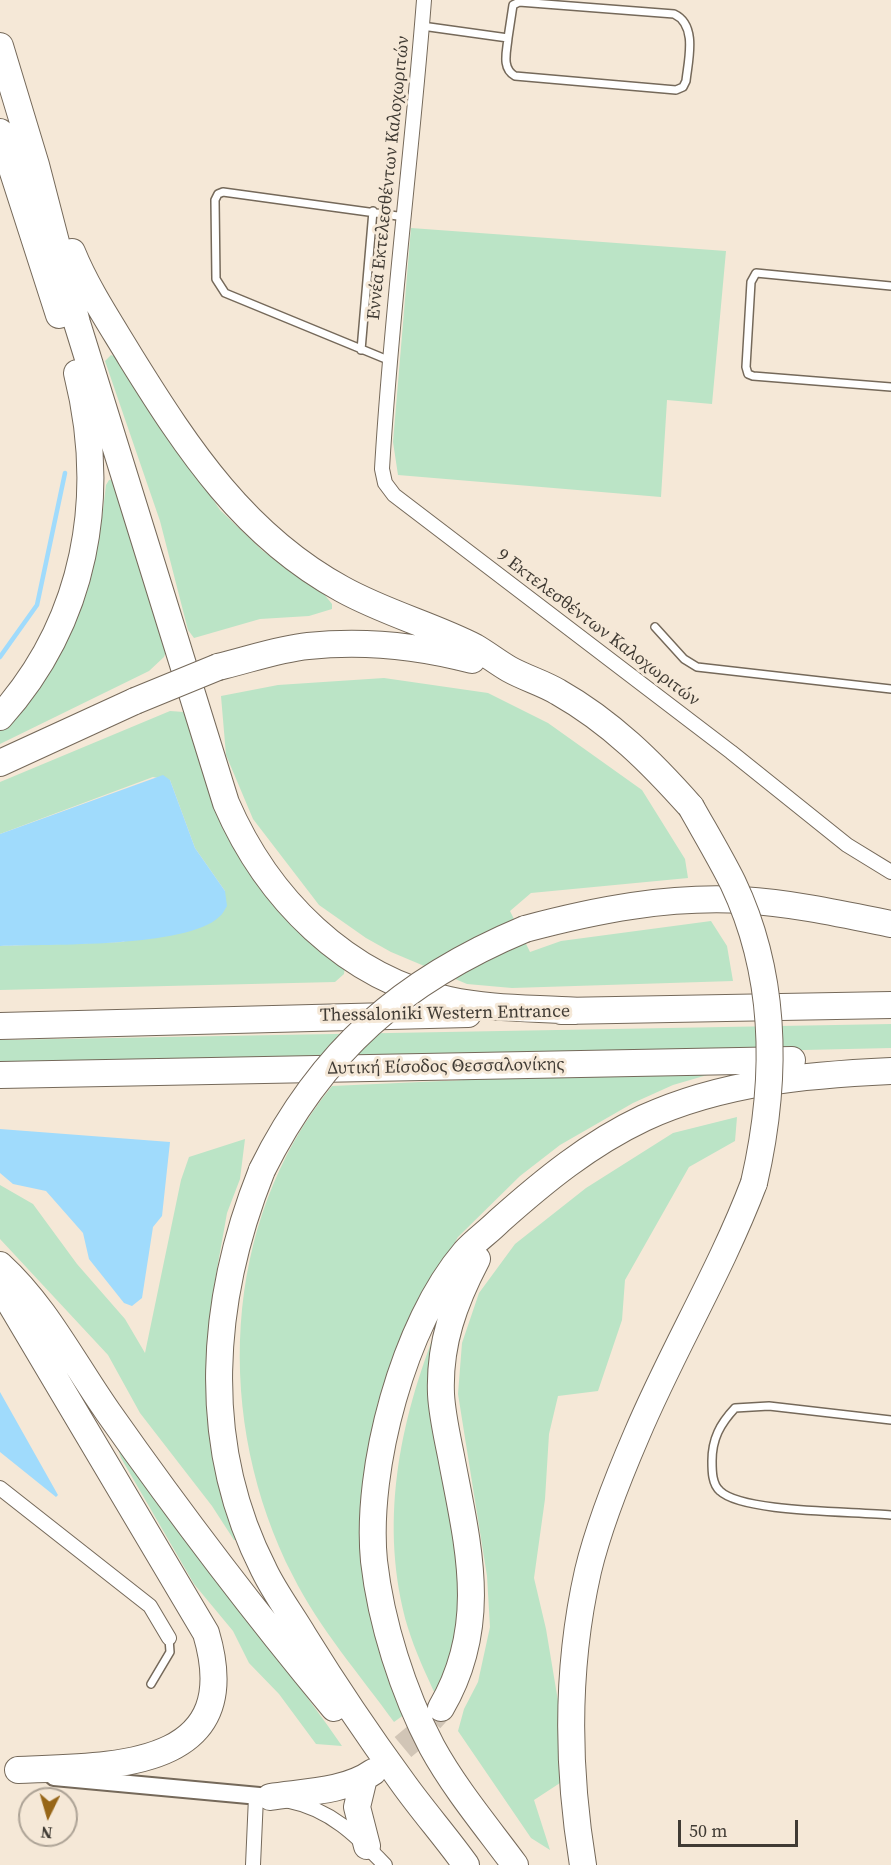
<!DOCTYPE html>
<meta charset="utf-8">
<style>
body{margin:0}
#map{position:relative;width:891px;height:1865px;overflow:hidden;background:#f5e8d7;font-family:"Source Serif 4",serif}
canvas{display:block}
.north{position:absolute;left:18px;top:1787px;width:60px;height:60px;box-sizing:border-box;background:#f5e8d7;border:2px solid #ada396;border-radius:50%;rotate:185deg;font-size:16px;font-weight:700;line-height:24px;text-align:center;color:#403b34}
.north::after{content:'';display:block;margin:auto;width:21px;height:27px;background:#976618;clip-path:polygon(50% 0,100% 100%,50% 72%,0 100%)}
.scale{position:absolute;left:678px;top:1820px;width:120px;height:27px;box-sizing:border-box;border:3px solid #403b34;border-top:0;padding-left:8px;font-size:18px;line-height:21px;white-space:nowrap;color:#403b34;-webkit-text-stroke:4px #f5e8d7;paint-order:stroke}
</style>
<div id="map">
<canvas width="891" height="1865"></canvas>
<div class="north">N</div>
<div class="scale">50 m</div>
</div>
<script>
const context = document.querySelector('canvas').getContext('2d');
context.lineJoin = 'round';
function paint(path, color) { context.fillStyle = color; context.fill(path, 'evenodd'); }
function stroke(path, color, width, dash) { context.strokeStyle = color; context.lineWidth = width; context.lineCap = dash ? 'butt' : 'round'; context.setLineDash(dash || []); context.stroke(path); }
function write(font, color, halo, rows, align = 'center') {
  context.font = font + ' "Source Serif 4",serif'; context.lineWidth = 6; context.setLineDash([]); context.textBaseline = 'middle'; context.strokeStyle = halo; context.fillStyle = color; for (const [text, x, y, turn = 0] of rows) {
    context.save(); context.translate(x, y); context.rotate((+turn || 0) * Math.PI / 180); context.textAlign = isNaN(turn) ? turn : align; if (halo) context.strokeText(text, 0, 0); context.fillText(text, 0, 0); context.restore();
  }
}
const green = new Path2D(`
 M 411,228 L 726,251 L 712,404 L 667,400 L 661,497 L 398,475 L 393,442 Z
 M 111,355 L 119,358 L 220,510 L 263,551 L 324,594 L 332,604 L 332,609 L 309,616 L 260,619 L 194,638 L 188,630 L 160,521 L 105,361 Z
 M 114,479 L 168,646 L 164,657 L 149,671 L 0,744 L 0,728 C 22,697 49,668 68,635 C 94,591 100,535 106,485 L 109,480 Z
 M 384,678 L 488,693 L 548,723 L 642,790 L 685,859 L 688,878 L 531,893 L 510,911 L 530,952 L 561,941 L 711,921 L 727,946 L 733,981 L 512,988 L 467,984 L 391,952 L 366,938 L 319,905 L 253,819 L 226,755 L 221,696 L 278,685 Z
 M 170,711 L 184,712 L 229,834 L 345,965 L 344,974 L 335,982 L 0,990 L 0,946 L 123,942 L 225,891 L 195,848 L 170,780 L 153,777 L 0,834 L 0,782 Z
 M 891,1024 L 891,1048 L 499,1057 L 0,1064 L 0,1040 Z
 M 731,1068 L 673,1085 L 633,1103 L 560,1145 L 520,1176 L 458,1237 L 410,1317 L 378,1402 L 369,1451 L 405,1714 L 394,1722 C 360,1675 319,1628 293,1576 C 214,1422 220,1223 332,1086 Z
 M 737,1117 L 735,1141 L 689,1167 L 625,1280 L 622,1320 L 598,1391 L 558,1396 L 549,1434 L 545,1499 L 534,1578 L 546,1629 L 560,1713 L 560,1783 L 534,1800 L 550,1850 L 531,1838 L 458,1731 L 464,1709 L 478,1682 L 490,1627 L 487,1576 L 458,1394 L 462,1343 L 479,1293 L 515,1244 L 586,1188 L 673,1133 Z
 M 245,1139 L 240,1179 L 227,1213 L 212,1297 L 208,1381 L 212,1452 L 243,1539 L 234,1540 L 212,1506 L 140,1413 L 108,1355 L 0,1239 L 0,1185 L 33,1204 L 77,1264 L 125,1319 L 145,1353 L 181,1180 L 189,1157 Z
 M 438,1325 L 464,1619 L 436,1696 C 426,1674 415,1651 408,1628 C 378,1526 399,1422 438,1325 Z
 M 111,1428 L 328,1726 L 342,1746 L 316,1744 L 279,1694 L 249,1663 L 233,1631 L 194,1584 L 121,1458 Z`);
const water = new Path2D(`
 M 163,775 L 170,780 L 195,848 L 225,891 L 227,906 C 225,909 223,914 219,917 C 187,948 47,944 0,946 L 0,834 Z
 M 0,1129 L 170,1142 L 162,1216 L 153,1227 L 142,1298 L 132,1306 L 124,1303 L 89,1259 L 83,1233 L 46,1191 L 13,1184 L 0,1173 Z
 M 0,1392 L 58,1495 L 56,1497 L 0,1452 Z`);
const stream = new Path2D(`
 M 0,657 L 37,605 L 65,473`);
const motorwayTunnel = new Path2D(`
 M 373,1772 L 415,1737 L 441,1708`);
const service = new Path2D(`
 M 422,26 L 508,38 L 513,5 L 519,2 L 674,14 C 698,25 688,61 686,81 L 683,87 L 676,90 L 515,76 C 501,68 507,51 508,38
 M 891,286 L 756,273 L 751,282 L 746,367 L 748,374 L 753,376 L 891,387
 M 361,350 L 373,211
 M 388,360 L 225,293 L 216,279 L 215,200 L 218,194 L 223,192 L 405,217
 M 655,627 L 684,659 L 697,667 L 891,689
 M 891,1420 L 769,1406 L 735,1408 C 720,1424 712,1439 712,1461 C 712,1471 712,1484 720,1491 C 743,1513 855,1511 891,1515
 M 151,1684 L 170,1652 L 169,1638`);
const minor = new Path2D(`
 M 424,0 C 412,156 391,312 382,469 L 385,483 L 394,495 L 731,752 L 847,845 L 891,872
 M 0,1488 L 150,1606 L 169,1638
 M 289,1801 C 330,1809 357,1836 385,1865
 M 253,1865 L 256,1797`);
const tertiary = new Path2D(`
 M 54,1777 L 270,1797`);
const motorway = new Path2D(`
 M 0,46 L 36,165 L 77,323 L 226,803 C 267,898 346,978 449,1000 C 490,1009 535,1008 576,1011
 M 0,132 L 59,315
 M 72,252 C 87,289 110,323 131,358 C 188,450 245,536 342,589 C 385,613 432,625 475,647 C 487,654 497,662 509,669 C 525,678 543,683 558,692 C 611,722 652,763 691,807
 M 218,667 C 248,660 278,649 308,646 C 363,640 419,646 472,660
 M 0,717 C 86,621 108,497 77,373
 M 0,763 L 135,701
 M 525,929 C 596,910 668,896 742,900 C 792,903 842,914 891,924
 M 561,1011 L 891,1005
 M 0,1026 L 468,1014
 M 0,1075 L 792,1060
 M 262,1170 C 210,1300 199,1443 264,1570 C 275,1593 291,1614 304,1636 C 335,1686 368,1735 403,1783 C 423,1811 446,1837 466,1865
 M 0,1265 C 45,1306 73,1362 108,1412 C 179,1513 255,1613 334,1708
 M 0,1286 L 206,1633 C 247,1771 111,1766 18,1770
 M 441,1708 C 490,1624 468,1546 451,1456 C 447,1436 442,1414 441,1394 C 439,1344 454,1303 477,1259
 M 364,1778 L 357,1807 L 367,1846
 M 270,1797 C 302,1792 345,1792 373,1772
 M 515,1865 C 487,1827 455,1789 432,1747 C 403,1692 381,1623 374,1561 C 365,1469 404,1323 465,1252 C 475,1241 488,1232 499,1221 C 544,1181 589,1144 644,1118 C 723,1082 806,1075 891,1071
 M 583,1865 C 567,1768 566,1668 588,1571 C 599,1525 618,1478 637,1434 C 673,1349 721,1270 754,1183`);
const motorwayBridge = new Path2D(`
 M 135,701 L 218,667
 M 691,807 C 705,832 720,857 733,883 C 778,978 777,1083 754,1183
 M 262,1170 C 321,1051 403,980 525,929`);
const streetNames = [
 ["Εννέα Εκτελεσθέντων Καλοχωριτών",389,178,-84],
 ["9 Εκτελεσθέντων Καλοχωριτών",598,628,37],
 ["Thessaloniki Western Entrance",445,1014,-1],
 ["Δυτική Είσοδος Θεσσαλονίκης",446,1067,-1]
];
paint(green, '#bbe4c6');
paint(water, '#a0dbfc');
stroke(stream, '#a0dbfc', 4.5);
stroke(motorwayTunnel, '#d1c5b6', 26, [26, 13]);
stroke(service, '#75695a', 10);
stroke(minor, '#75695a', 16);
stroke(tertiary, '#75695a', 20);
stroke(motorway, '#75695a', 28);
stroke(service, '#fff', 7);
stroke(minor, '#fff', 14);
stroke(tertiary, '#fff', 16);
stroke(motorway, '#fff', 26);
stroke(motorwayBridge, '#75695a', 28, []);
stroke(motorwayBridge, '#fff', 26);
write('18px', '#403b34', '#f5e8d7', streetNames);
</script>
